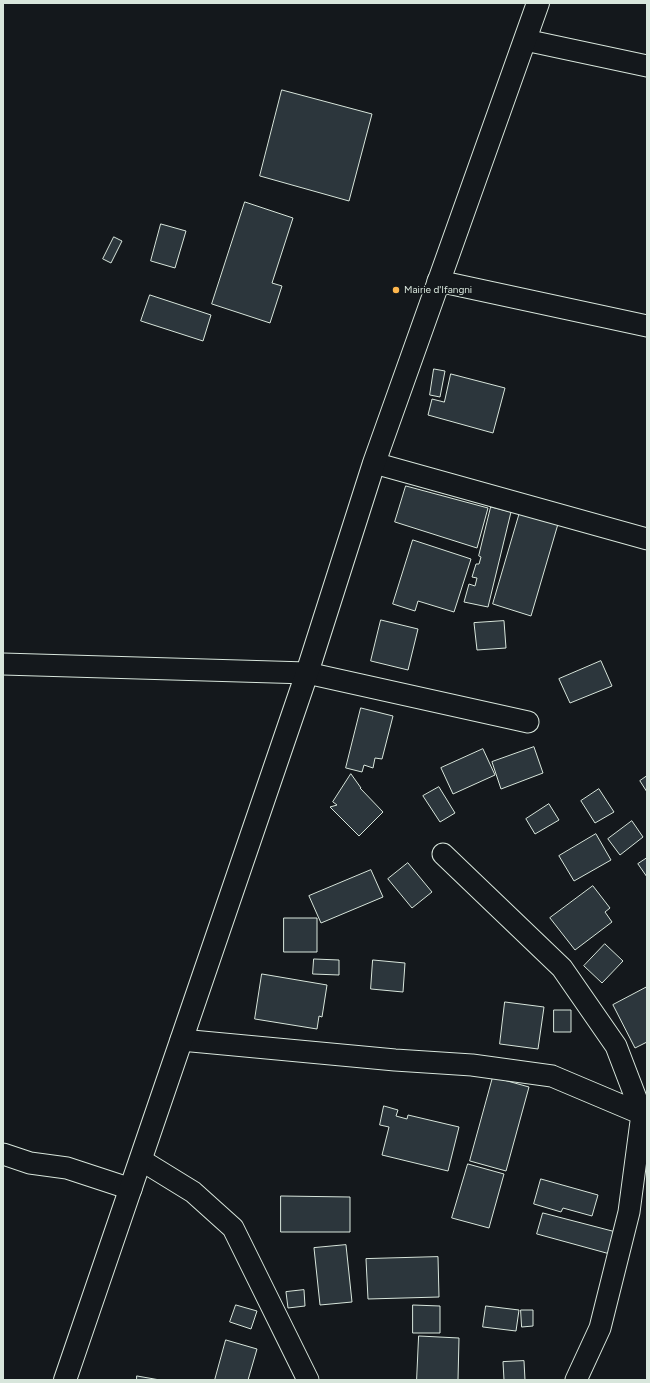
<!DOCTYPE html>
<style>
body{margin:0}
#map{position:relative;width:650px;height:1383px;overflow:hidden;background:#14181c;font-family:Figtree,sans-serif}
canvas{display:block}
.frame{position:absolute;inset:0;border:4px solid #d8e6dc;pointer-events:none}
</style>
<div id="map">
<canvas width="650" height="1383"></canvas>
<div class="frame"></div>
</div>
<script>
const context = document.querySelector('canvas').getContext('2d');
context.lineJoin = 'round';
function paint(path, color) { context.fillStyle = color; context.fill(path, 'evenodd'); }
function stroke(path, color, width, dash) { context.strokeStyle = color; context.lineWidth = width; context.lineCap = dash ? 'butt' : 'round'; context.setLineDash(dash || []); context.stroke(path); }
function write(font, color, halo, rows, align = 'center') {
  context.font = font + ' Figtree,sans-serif'; context.lineWidth = 3; context.setLineDash([]); context.textBaseline = 'middle'; context.strokeStyle = halo; context.fillStyle = color; for (const [text, x, y, turn = 0] of rows) {
    context.save(); context.translate(x, y); context.rotate((+turn || 0) * Math.PI / 180); context.textAlign = isNaN(turn) ? turn : align; if (halo) context.strokeText(text, 0, 0); context.fillText(text, 0, 0); context.restore();
  }
}
const building = new Path2D(`
 M 282,90 L 372,114 L 349,201 L 260,176 Z
 M 245,202 L 293,218 L 272,283 L 282,286 L 270,323 L 212,304 Z
 M 161,224 L 186,231 L 175,268 L 151,261 Z
 M 114,237 L 122,241 L 111,263 L 103,259 Z
 M 150,295 L 211,315 L 203,341 L 141,321 Z
 M 434,369 L 445,371 L 440,397 L 430,395 Z
 M 451,374 L 505,388 L 493,433 L 428,415 L 432,399 L 444,402 Z
 M 406,486 L 488,508 L 477,548 L 395,522 Z
 M 491,507 L 511,512 L 488,607 L 464,602 L 469,584 L 475,586 L 477,578 L 472,577 L 476,564 L 479,564 L 481,557 L 479,556 Z
 M 520,512 L 558,524 L 531,616 L 493,604 Z
 M 413,540 L 471,559 L 454,612 L 418,601 L 415,611 L 393,604 Z
 M 381,620 L 418,629 L 408,670 L 371,661 Z
 M 504,621 L 506,648 L 477,650 L 474,623 Z
 M 601,661 L 612,686 L 570,703 L 559,679 Z
 M 361,708 L 393,716 L 382,759 L 375,758 L 373,768 L 364,765 L 362,772 L 346,768 Z
 M 534,747 L 543,773 L 501,789 L 492,762 Z
 M 483,749 L 495,775 L 453,794 L 441,768 Z
 M 351,774 L 361,788 L 360,788 L 383,812 L 359,836 L 330,807 L 337,805 L 333,802 Z
 M 647,776 L 647,792 L 640,781 Z
 M 439,787 L 455,813 L 440,822 L 423,796 Z
 M 599,789 L 614,812 L 595,823 L 581,801 Z
 M 549,804 L 559,820 L 535,834 L 526,819 Z
 M 632,821 L 643,837 L 620,855 L 608,839 Z
 M 596,834 L 611,860 L 574,881 L 559,856 Z
 M 647,858 L 647,877 L 638,864 Z
 M 408,863 L 432,892 L 412,908 L 388,879 Z
 M 371,870 L 383,897 L 321,923 L 309,896 Z
 M 593,886 L 610,908 L 605,912 L 612,922 L 575,950 L 550,918 Z
 M 284,918 L 317,918 L 317,952 L 284,952 Z
 M 605,944 L 623,961 L 602,983 L 584,966 Z
 M 314,959 L 339,960 L 339,975 L 313,974 Z
 M 373,960 L 405,963 L 403,992 L 371,989 Z
 M 262,974 L 327,985 L 322,1017 L 319,1016 L 317,1029 L 255,1019 Z
 M 647,987 L 647,1042 L 635,1048 L 613,1005 Z
 M 505,1002 L 544,1007 L 538,1049 L 500,1044 Z
 M 554,1010 L 571,1010 L 571,1032 L 554,1032 Z
 M 493,1077 L 529,1087 L 506,1171 L 470,1161 Z
 M 384,1106 L 398,1110 L 396,1116 L 407,1119 L 408,1115 L 459,1127 L 448,1171 L 382,1155 L 389,1127 L 380,1125 Z
 M 468,1164 L 504,1174 L 489,1228 L 452,1218 Z
 M 541,1179 L 598,1195 L 592,1216 L 563,1208 L 561,1212 L 534,1204 Z
 M 281,1196 L 350,1197 L 350,1232 L 281,1232 Z
 M 543,1213 L 616,1232 L 610,1254 L 537,1234 Z
 M 346,1245 L 352,1302 L 320,1305 L 314,1248 Z
 M 438,1257 L 439,1297 L 368,1299 L 366,1259 Z
 M 304,1290 L 305,1306 L 288,1308 L 286,1292 Z
 M 236,1305 L 257,1311 L 251,1329 L 230,1322 Z
 M 413,1305 L 440,1306 L 440,1333 L 413,1333 Z
 M 486,1306 L 519,1310 L 516,1331 L 483,1327 Z
 M 521,1310 L 533,1310 L 533,1326 L 522,1327 Z
 M 419,1336 L 459,1338 L 458,1380 L 417,1380 Z
 M 226,1340 L 257,1349 L 248,1380 L 215,1380 Z
 M 524,1361 L 525,1380 L 504,1380 L 503,1362 Z
 M 137,1376 L 160,1380 L 137,1380 Z`);
const minor = new Path2D(`
 M 525,40 L 647,66
 M 438,281 L 647,326
 M 374,463 L 647,539
 M 3,664 L 307,673 L 528,722
 M 443,854 L 562,968 L 616,1046 L 642,1114 L 629,1212 L 600,1328 L 576,1380
 M 181,1040 L 395,1060 L 472,1065 L 552,1076 L 642,1114 L 647,1115
 M 3,1154 L 30,1163 L 67,1168 L 131,1189
 M 141,1160 L 193,1192 L 233,1228 L 308,1380`);
const trunk = new Path2D(`
 M 65,1380 L 307,673 L 374,463 L 538,3`);
const markers = [
 [396,290,4,"#ffb74d"]
];
const poiNames = [
 ["Mairie d'Ifangni",404,290]
];
paint(building, '#2c363c');
stroke(building, '#d8e6dc', 1);
stroke(minor, '#d8e6dc', 23);
stroke(trunk, '#d8e6dc', 24);
stroke(minor, '#14181c', 21);
stroke(trunk, '#14181c', 22);
for (const [x, y, r, color] of markers) { const dot = new Path2D(); dot.arc(x, y, r, 0, 2 * Math.PI); context.fillStyle = color; context.fill(dot); stroke(dot, '#14181c', 1.5); }
write('10px', '#d8e6dc', '#14181c', poiNames, 'left');
</script>
